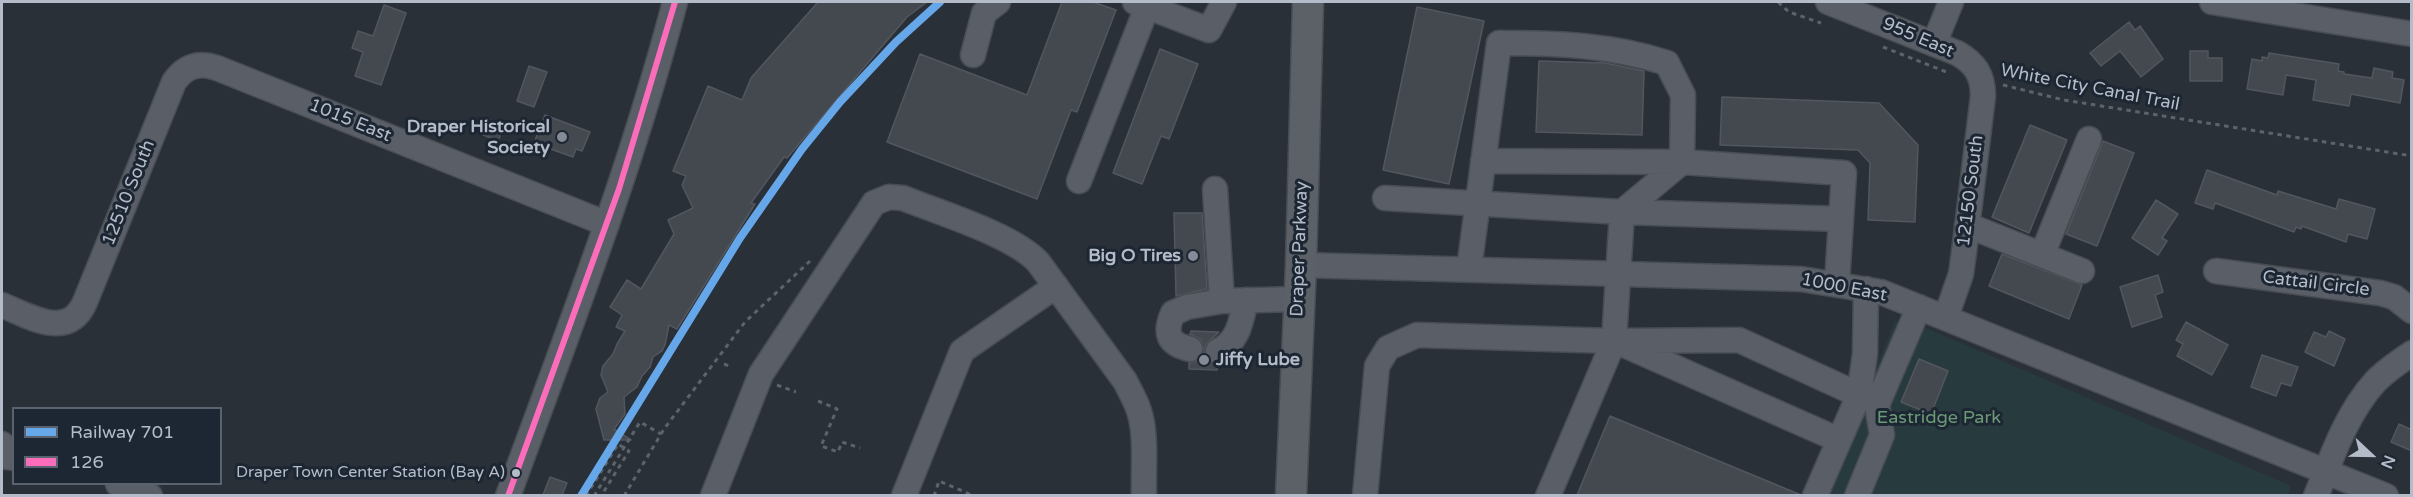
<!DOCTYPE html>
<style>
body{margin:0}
#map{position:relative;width:2413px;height:497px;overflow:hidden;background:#2a3038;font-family:"Varela Round",sans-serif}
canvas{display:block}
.frame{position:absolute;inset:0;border:3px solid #b4bcc9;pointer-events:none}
.legend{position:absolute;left:12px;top:407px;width:210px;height:78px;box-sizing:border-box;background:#1d2633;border:2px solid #59626f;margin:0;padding:8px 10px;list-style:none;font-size:18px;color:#b4bcc9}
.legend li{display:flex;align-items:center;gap:12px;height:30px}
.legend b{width:30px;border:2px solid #59626f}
.north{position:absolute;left:2341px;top:425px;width:60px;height:60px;-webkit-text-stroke:4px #1d2633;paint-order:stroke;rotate:112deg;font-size:16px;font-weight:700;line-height:24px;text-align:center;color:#b4bcc9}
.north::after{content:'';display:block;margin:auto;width:21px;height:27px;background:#b4bcc9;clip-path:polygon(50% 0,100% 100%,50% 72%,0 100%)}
</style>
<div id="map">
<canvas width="2413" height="497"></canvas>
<div class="frame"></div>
<ul class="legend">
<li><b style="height:8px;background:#66a7ea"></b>Railway 701</li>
<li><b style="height:8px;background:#fb6dba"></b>126</li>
</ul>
<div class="north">N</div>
</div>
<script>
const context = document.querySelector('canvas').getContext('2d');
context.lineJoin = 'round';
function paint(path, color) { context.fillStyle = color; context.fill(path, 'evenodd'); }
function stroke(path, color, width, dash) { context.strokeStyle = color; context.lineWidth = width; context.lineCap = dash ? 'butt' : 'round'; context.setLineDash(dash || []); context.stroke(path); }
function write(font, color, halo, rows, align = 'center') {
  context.font = font + ' "Varela Round",sans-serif'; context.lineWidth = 6; context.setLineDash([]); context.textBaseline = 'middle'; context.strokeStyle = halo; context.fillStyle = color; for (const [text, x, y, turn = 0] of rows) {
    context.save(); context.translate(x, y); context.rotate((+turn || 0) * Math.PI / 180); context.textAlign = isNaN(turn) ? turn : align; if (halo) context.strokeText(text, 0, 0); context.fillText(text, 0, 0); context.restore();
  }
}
const green = new Path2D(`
 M 1895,321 L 1926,328 L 2291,486 L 2288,496 L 1825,496 Z`);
const building = new Path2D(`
 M 818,2 L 927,2 L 907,17 L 787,158 L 784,157 L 751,203 L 755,204 L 677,329 L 669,325 L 665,345 L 662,351 L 653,357 L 650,367 L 642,376 L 637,387 L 624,397 L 625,414 L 614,429 L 631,440 L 604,440 L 596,409 L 600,398 L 608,392 L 601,375 L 603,366 L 613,354 L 617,344 L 625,331 L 616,327 L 622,315 L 610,307 L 627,280 L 641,289 L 674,234 L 668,220 L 693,208 L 682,185 L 686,176 L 673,171 L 708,86 L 742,100 L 751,78 Z
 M 1062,2 L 1093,2 L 1116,10 L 1077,112 L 1071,110 L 1037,199 L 887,142 L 920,54 L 1027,95 Z
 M 384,5 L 406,13 L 381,85 L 355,76 L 363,52 L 352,48 L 358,31 L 373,36 Z
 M 1417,7 L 1484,21 L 1449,184 L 1383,170 Z
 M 2129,22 L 2135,30 L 2140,26 L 2163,59 L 2141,77 L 2120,51 L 2101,66 L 2090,53 Z
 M 1160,49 L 1198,64 L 1169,139 L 1161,136 L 1142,184 L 1113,173 Z
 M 2190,51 L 2208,51 L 2208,58 L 2222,58 L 2222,81 L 2190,81 Z
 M 2269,53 L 2339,64 L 2338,71 L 2344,72 L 2344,74 L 2372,78 L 2374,68 L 2393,72 L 2392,78 L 2404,80 L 2400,103 L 2351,94 L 2349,106 L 2313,100 L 2316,80 L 2286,75 L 2283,95 L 2247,89 L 2252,59 L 2262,61 L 2262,57 L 2268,58 Z
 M 1539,61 L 1605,63 L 1644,71 L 1642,135 L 1536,132 Z
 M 529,66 L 547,72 L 534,107 L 517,101 Z
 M 1722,97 L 1879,103 L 1918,145 L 1915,222 L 1868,220 L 1870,163 L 1858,150 L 1720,145 Z
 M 545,115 L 590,132 L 582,151 L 576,149 L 573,157 L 534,143 Z
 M 487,119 L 504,126 L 498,141 L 481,134 Z
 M 2030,125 L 2067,140 L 2029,233 L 1992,217 Z
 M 2103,141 L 2134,153 L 2097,246 L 2066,234 Z
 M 2207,170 L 2277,195 L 2278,191 L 2336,209 L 2339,199 L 2375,209 L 2367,239 L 2348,234 L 2346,242 L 2302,226 L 2301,229 L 2296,227 L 2294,232 L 2215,203 L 2213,209 L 2195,203 Z
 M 2156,200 L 2178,214 L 2162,238 L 2167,241 L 2158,255 L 2132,238 Z
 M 1174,213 L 1202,213 L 1207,289 L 1176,296 Z
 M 2002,254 L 2082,285 L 2069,319 L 1989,286 Z
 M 2158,275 L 2163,292 L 2155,295 L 2162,317 L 2132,327 L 2120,287 Z
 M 2186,322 L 2228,345 L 2212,375 L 2177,356 L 2183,344 L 2176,340 Z
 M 1191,331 L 1219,332 L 1206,344 L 1204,351 L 1206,359 L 1218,365 L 1217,370 L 1189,369 L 1189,363 L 1199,360 L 1204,352 L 1201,340 L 1190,334 Z
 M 2329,331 L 2345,339 L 2334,366 L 2305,352 L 2314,332 L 2326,337 Z
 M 2262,355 L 2298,367 L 2291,386 L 2281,383 L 2276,396 L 2251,387 Z
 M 1919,359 L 1948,371 L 1931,414 L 1901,402 Z
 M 1610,416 L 1801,495 L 1577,495 Z
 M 2399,424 L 2412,430 L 2412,451 L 2391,442 Z
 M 550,477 L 567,483 L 562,495 L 543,495 Z`);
const path = new Path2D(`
 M 1778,2 L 1789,12 L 1821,23
 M 1883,47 L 1949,73
 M 2003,85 L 2064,100 L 2412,156
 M 724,364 L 732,367
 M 777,385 L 796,392
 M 818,401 L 837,409 L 821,446 L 838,452 L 842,442 L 860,448
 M 586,496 L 618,444 L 629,451 L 601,496
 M 594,496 L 640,422 L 661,434
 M 624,496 L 664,429 L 745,322 L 810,261
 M 934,496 L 939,481 L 974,496`);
const minor = new Path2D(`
 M 1135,2 L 1209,30 L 1224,2
 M 1828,2 L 1957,53 C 1975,63 1983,75 1983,96 L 1964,252 L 1961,274 L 1946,317
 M 2212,2 L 2412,34
 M 1934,44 L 1951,2
 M 973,55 L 984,13 L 998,2
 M 1483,161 L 1682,162 L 1844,173 L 1837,283
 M 1079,181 L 1147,7
 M 1215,189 L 1222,301 L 1299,299
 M 1385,198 L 1622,212 L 1841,219
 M 1967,225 L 2082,271
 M 2042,255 L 2089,139
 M 1301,265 L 1801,279 L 1881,292 L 2386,496
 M 1469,269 L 1499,43 C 1556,43 1613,45 1667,63 L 1683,95 L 1682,162 L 1622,212 L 1614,341 L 1548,496
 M 2216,271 L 2380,293 L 2394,297 L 2412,311
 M 2,305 C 29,316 68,341 85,302 L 174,82 C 185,66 199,62 217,68 L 607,224
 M 1622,344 L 1839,440
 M 1190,349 C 1168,344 1164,333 1173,313 L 1187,307 L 1222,301
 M 1218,351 C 1239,341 1241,321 1246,300
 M 2,444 L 7,457 L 14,458
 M 118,484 L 150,496
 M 508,496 C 568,332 631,170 675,2
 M 713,496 L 761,374 L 874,203 L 889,197 L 903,198 C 940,213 1013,235 1038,262 L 1125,381 C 1130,391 1136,401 1139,411 C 1147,434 1143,471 1144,496
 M 904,496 L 962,351 L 1056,286
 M 1365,496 L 1377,366 L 1388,348 L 1417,335 L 1614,341 L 1739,340 L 1859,395
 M 1815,496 L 1859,395 L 1865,354 L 1866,289
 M 1857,496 L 1882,435 L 1877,405 L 1919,307
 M 2316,496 C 2332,457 2346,414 2375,382 C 2385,371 2399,362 2412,353`);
const major = new Path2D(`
 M 1291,496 L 1301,265 L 1308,2`);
const bus1 = new Path2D(`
 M 508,496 L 619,189 L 675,2`);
const rail1 = new Path2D(`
 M 581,496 L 740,238 L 802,149 L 840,102 L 896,42 L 940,2`);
const markers = [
 [562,137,6,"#848b96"],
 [1193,256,6,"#848b96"],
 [1204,360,6,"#848b96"],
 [516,473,5,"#b4bcc9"]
];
const busNames = [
 ["Draper Town Center Station (Bay A)",505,473]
];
const streetNames = [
 ["955 East",1918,38,23],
 ["White City Canal Trail",2090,88,11],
 ["1015 East",350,121,22],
 ["12150 South",1971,191,-83],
 ["12510 South",129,193,-68],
 ["Draper Parkway",1300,249,-88],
 ["Cattail Circle",2316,284,7],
 ["1000 East",1844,288,11]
];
const poiNames = [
 ["Draper Historical",550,127],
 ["Society",550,148],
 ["Big O Tires",1181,256],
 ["Jiffy Lube",1216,360,"left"]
];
const parkNames = [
 ["Eastridge Park",1939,418]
];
paint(green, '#273a3e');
paint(building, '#444950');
stroke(building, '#52575f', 1.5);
stroke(minor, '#484c53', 27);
stroke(major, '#484c55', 33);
stroke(path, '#5d636a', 3, [4.5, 4.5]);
stroke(minor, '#5a5e66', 24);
stroke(major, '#5c6168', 30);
stroke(bus1, '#fb6dba', 6);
stroke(rail1, '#66a7ea', 8);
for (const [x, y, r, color] of markers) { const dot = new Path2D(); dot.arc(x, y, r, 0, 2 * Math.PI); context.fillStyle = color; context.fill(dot); stroke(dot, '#1d2633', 2); }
write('16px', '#b4bcc9', '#1d2633', busNames, 'right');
write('18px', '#b4bcc9', '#1d2633', streetNames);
write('bold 18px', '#b4bcc9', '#1d2633', poiNames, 'right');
write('18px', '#6b9a76', '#1d2633', parkNames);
</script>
